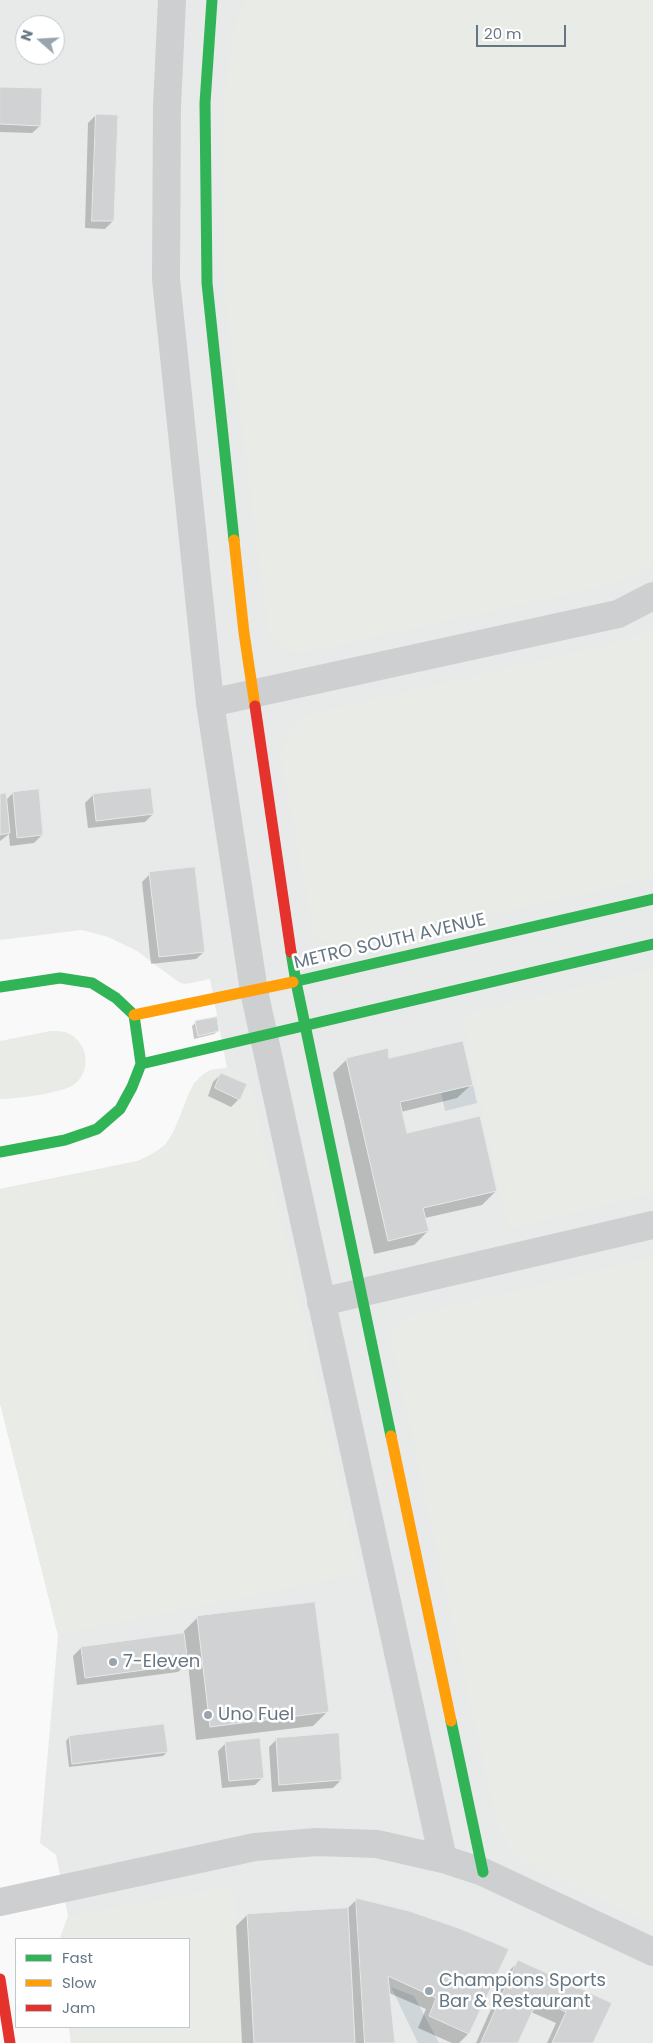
<!DOCTYPE html>
<style>
body{margin:0}
#map{position:relative;width:653px;height:2043px;overflow:hidden;background:#f9f9f9;font-family:Poppins,sans-serif}
canvas{display:block}
.legend{position:absolute;left:15px;top:1938px;width:175px;height:90px;box-sizing:border-box;background:#fff;border:1px solid #c1c8cd;margin:0;padding:6px 9px;list-style:none;font-size:15px;color:#657683}
.legend li{display:flex;align-items:center;gap:10px;height:25px}
.legend b{width:25px;border:1px solid #c1c8cd}
.north{position:absolute;left:15px;top:15px;width:50px;height:50px;box-sizing:border-box;background:#fff;border:1px solid #c1c8cd;border-radius:50%;rotate:289deg;font-size:14px;font-weight:700;line-height:20px;text-align:center;color:#657683}
.north::after{content:'';display:block;margin:auto;width:18px;height:22px;background:#99a4ac;clip-path:polygon(50% 0,100% 100%,50% 72%,0 100%)}
.scale{position:absolute;left:476px;top:25px;width:90px;height:22px;box-sizing:border-box;border:2px solid #657683;border-top:0;padding-left:6px;font-size:15px;line-height:18px;white-space:nowrap;color:#657683;-webkit-text-stroke:4px #fff;paint-order:stroke}
</style>
<div id="map">
<canvas width="653" height="2043"></canvas>
<ul class="legend">
<li><b style="height:6px;background:#30b455"></b>Fast</li>
<li><b style="height:6px;background:#ff9f0a"></b>Slow</li>
<li><b style="height:6px;background:#e5322d"></b>Jam</li>
</ul>
<div class="north">N</div>
<div class="scale">20 m</div>
</div>
<script>
const context = document.querySelector('canvas').getContext('2d');
context.lineJoin = 'round';
function paint(path, color) { context.fillStyle = color; context.fill(path, 'evenodd'); }
function stroke(path, color, width, dash) { context.strokeStyle = color; context.lineWidth = width; context.lineCap = dash ? 'butt' : 'round'; context.setLineDash(dash || []); context.stroke(path); }
function write(font, color, halo, rows, align = 'center') {
  context.font = font + ' Poppins,sans-serif'; context.lineWidth = 5; context.setLineDash([]); context.textBaseline = 'middle'; context.strokeStyle = halo; context.fillStyle = color; for (const [text, x, y, turn = 0] of rows) {
    context.save(); context.translate(x, y); context.rotate((+turn || 0) * Math.PI / 180); context.textAlign = isNaN(turn) ? turn : align; if (halo) context.strokeText(text, 0, 0); context.fillText(text, 0, 0); context.restore();
  }
}
const built = new Path2D(`
 M 0,0 L 653,0 L 653,2043 L 71,2043 L 69,2027 L 189,2027 L 189,1939 L 60,1939 L 68,1916 L 56,1855 L 40,1843 L 58,1635 L 0,1403 L 0,1189 L 138,1161 L 152,1154 L 165,1145 L 174,1131 L 194,1083 L 210,1070 L 227,1068 L 210,979 L 186,984 L 180,983 L 137,951 L 108,937 L 82,930 L 0,940 ZM 25,25 L 55,25 L 55,55 L 25,55 Z`);
const green = new Path2D(`
 M 246,0 L 653,0 L 653,562 L 636,574 L 605,586 L 302,653 L 283,650 L 269,637 L 223,284 L 223,100 L 235,24 Z
 M 653,629 L 653,878 L 340,949 L 314,937 L 280,754 L 290,729 L 306,715 L 622,641 Z
 M 653,969 L 653,1193 L 508,1229 L 461,1015 Z
 M 51,1031 C 59,1031 66,1031 73,1036 C 90,1048 90,1075 72,1086 C 60,1093 15,1099 0,1099 L 0,1041 Z
 M 227,1068 L 242,1075 L 252,1087 L 361,1574 L 58,1635 L 0,1403 L 0,1189 L 138,1161 C 148,1156 158,1152 165,1145 C 183,1125 185,1077 212,1070 C 217,1069 222,1069 227,1068 Z
 M 653,1257 L 653,1925 L 525,1863 L 507,1847 L 496,1823 L 390,1336 L 409,1316 Z
 M 234,1886 L 245,2043 L 71,2043 L 69,2027 L 189,2027 L 189,1939 L 60,1939 L 68,1916 Z`);
const water = new Path2D(`
 M 473,1085 L 477,1103 L 445,1111 L 441,1092 Z
 M 391,1987 L 414,1996 L 439,2043 L 418,2043 Z`);
const shadow = new Path2D(`
 M 0,88 L 40,126 L 32,133 L 0,132 Z
 M 96,115 L 113,221 L 105,229 L 85,228 L 88,123 Z
 M 13,793 L 42,835 L 34,843 L 10,846 L 9,834 L 0,841 L 0,795 L 6,800 Z
 M 93,795 L 153,814 L 145,822 L 88,828 L 85,803 Z
 M 150,874 L 204,952 L 196,959 L 151,964 L 142,882 Z
 M 196,1022 L 218,1031 L 214,1034 L 194,1039 L 192,1026 Z
 M 347,1059 L 388,1060 L 471,1085 L 457,1098 L 401,1112 L 406,1134 L 496,1191 L 482,1205 L 425,1218 L 428,1231 L 414,1245 L 374,1254 L 333,1073 Z
 M 221,1074 L 239,1099 L 231,1107 L 208,1096 L 213,1082 Z
 M 198,1617 L 327,1712 L 313,1726 L 196,1740 L 188,1663 L 178,1672 L 77,1685 L 73,1656 L 81,1648 L 184,1634 L 184,1631 Z
 M 69,1737 L 167,1752 L 163,1756 L 69,1767 L 66,1741 Z
 M 277,1739 L 341,1780 L 333,1788 L 272,1792 L 269,1747 Z
 M 226,1743 L 263,1777 L 255,1785 L 222,1788 L 218,1751 Z
 M 357,1899 L 507,1950 L 468,2034 L 459,2043 L 452,2043 L 418,2028 L 426,2009 L 389,1993 L 394,2043 L 242,2043 L 236,1926 L 247,1915 L 347,1909 Z
 M 518,1962 L 610,2003 L 592,2043 L 547,2043 L 556,2023 L 531,2012 L 517,2043 L 476,2043 L 507,1973 Z`);
const building = new Path2D(`
 M 0,87 L 42,88 L 41,126 L 0,124 Z
 M 96,114 L 118,115 L 114,221 L 92,221 Z
 M 151,788 L 154,814 L 96,821 L 93,794 Z
 M 39,789 L 43,835 L 17,838 L 13,792 Z
 M 6,793 L 10,833 L 0,835 L 0,794 Z
 M 195,867 L 205,952 L 159,957 L 149,872 Z
 M 217,1017 L 219,1031 L 198,1036 L 195,1021 Z
 M 463,1041 L 473,1085 L 400,1102 L 407,1133 L 480,1116 L 497,1191 L 423,1208 L 429,1231 L 388,1241 L 346,1058 L 388,1048 L 389,1058 Z
 M 221,1073 L 247,1084 L 240,1100 L 215,1088 Z
 M 315,1602 L 329,1712 L 210,1727 L 197,1616 Z
 M 184,1633 L 188,1664 L 85,1678 L 81,1647 Z
 M 164,1724 L 168,1752 L 72,1764 L 69,1736 Z
 M 339,1733 L 342,1780 L 279,1785 L 276,1738 Z
 M 260,1738 L 264,1778 L 229,1781 L 225,1742 Z
 M 356,1898 L 409,1911 L 461,1929 L 509,1949 L 469,2034 L 429,2016 L 436,1998 L 388,1976 L 395,2043 L 365,2043 Z
 M 348,1908 L 355,2043 L 254,2043 L 247,1914 Z
 M 518,1960 L 612,2003 L 593,2043 L 552,2043 L 566,2012 L 538,1999 L 518,2043 L 481,2043 Z`);
const street = new Path2D(`
 M 172,0 L 167,107 L 166,279 L 210,703 L 254,991 L 443,1859
 M 210,703 L 618,614 L 653,596
 M 321,1302 L 653,1225
 M 0,1902 L 255,1847 L 317,1842 L 377,1844 L 443,1859 L 483,1872 L 653,1952`);
const fast = new Path2D(`
 M 212,0 L 205,103 L 207,283 L 234,540
 M 291,952 L 296,982 L 391,1436
 M 293,982 L 653,899
 M 0,987 L 60,978 L 92,983 L 116,998 L 134,1015 L 141,1064 L 132,1087 L 120,1109 L 97,1129 L 65,1140 L 0,1152
 M 141,1064 L 653,944
 M 451,1721 L 483,1872`);
const slow = new Path2D(`
 M 234,540 L 244,633 L 255,706
 M 134,1015 L 293,982
 M 391,1436 L 451,1721`);
const jam = new Path2D(`
 M 255,706 L 291,952
 M 0,1979 L 10,2043`);
const markers = [
 [113,1662,5,"#99a4ac"],
 [208,1715,5,"#99a4ac"],
 [429,1991,5,"#99a4ac"]
];
const streetNames = [
 ["METRO SOUTH AVENUE",390,942,-13]
];
const poiNames = [
 ["7-Eleven",123,1662],
 ["Uno Fuel",218,1715],
 ["Champions Sports",439,1981],
 ["Bar & Restaurant",439,2002]
];
paint(built, '#e8e9e9');
paint(green, '#e8ebe6');
paint(water, '#ced6d9');
paint(shadow, '#0003');
paint(building, '#d0d2d3');
stroke(building, '#e8e8e8', 1);
stroke(street, '#cecfd0', 28);
stroke(fast, '#30b455', 11);
stroke(slow, '#ff9f0a', 11);
stroke(jam, '#e5322d', 11);
for (const [x, y, r, color] of markers) { const dot = new Path2D(); dot.arc(x, y, r, 0, 2 * Math.PI); context.fillStyle = color; context.fill(dot); stroke(dot, '#fff', 2); }
write('18px', '#657683', '#fff', streetNames);
write('18px', '#657683', '#fff', poiNames, 'left');
</script>
